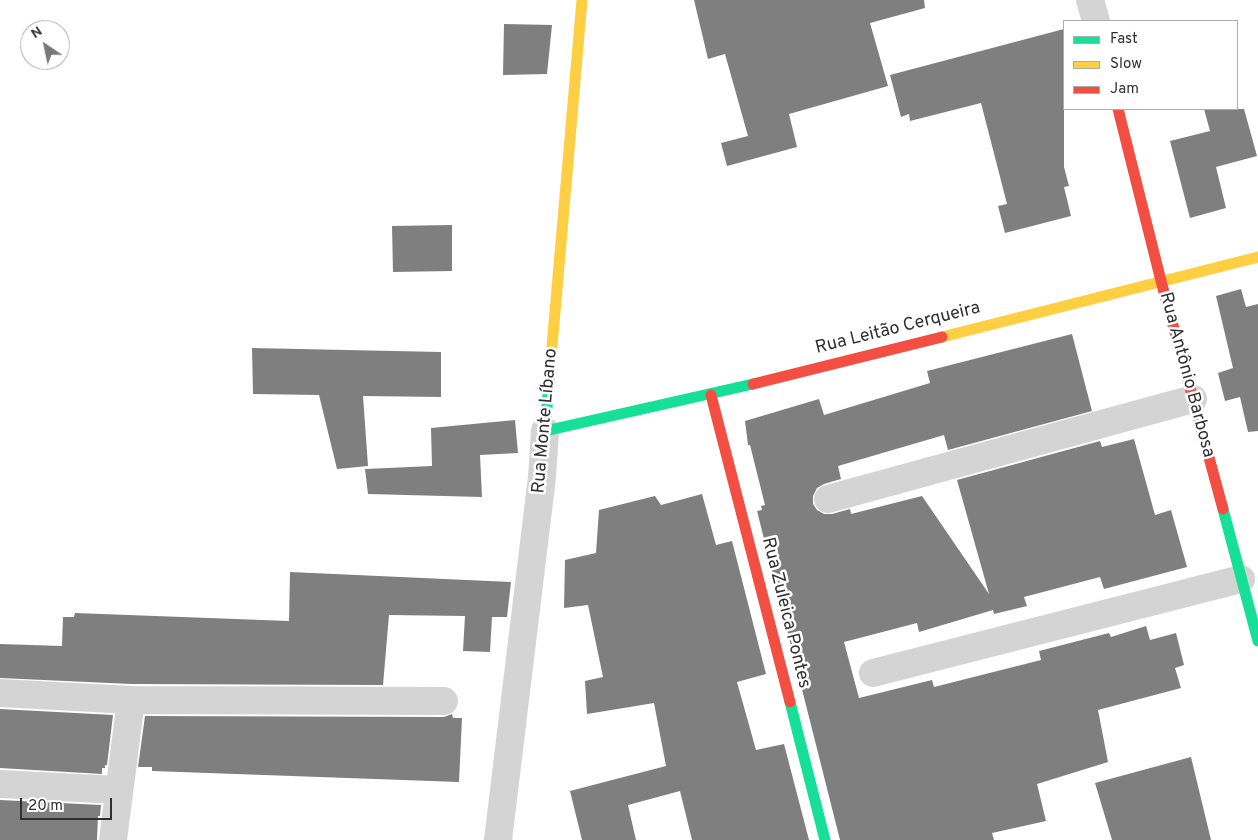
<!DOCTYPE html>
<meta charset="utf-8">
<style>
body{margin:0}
#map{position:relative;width:1258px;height:840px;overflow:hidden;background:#fff;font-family:Overpass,sans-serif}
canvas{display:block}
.legend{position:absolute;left:1063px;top:20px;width:175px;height:90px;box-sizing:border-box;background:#fff;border:1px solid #acacac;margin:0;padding:6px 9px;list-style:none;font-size:15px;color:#303030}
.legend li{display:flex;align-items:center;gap:10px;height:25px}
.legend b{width:25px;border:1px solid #acacac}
.north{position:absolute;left:20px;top:20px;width:50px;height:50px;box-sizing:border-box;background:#fff;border:1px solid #acacac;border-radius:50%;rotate:326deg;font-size:14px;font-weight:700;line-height:20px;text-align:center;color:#303030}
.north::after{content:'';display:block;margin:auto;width:18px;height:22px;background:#787878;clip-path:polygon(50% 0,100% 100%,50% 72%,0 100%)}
.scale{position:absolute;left:20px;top:798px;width:92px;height:22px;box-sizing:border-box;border:2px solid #303030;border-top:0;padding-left:6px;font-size:15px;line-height:18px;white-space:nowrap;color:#303030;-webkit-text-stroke:4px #fff;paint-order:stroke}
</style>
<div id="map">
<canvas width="1258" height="840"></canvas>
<ul class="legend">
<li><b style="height:6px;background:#16e098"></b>Fast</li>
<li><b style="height:6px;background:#ffcf43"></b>Slow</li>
<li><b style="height:6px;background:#f24e42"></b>Jam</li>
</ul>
<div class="north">N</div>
<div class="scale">20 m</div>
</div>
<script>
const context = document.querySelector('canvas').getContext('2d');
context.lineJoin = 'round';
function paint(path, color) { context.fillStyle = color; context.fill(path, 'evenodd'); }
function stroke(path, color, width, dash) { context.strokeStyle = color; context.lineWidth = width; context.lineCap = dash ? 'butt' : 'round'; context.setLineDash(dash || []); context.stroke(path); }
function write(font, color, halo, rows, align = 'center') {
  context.font = font + ' Overpass,sans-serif'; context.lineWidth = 5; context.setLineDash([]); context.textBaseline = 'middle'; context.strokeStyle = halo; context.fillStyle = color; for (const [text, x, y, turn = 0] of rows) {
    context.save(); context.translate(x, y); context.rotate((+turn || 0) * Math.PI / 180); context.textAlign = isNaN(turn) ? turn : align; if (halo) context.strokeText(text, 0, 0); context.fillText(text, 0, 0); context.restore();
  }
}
const building = new Path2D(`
 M 694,0 L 924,0 L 925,8 L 870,23 L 888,86 L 789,114 L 797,147 L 727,166 L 721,143 L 748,136 L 725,54 L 708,59 Z
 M 504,24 L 552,25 L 547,74 L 503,75 Z
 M 1064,29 L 1064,167 L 1069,186 L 1064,187 L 1071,216 L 1005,233 L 998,206 L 1007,204 L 981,103 L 910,121 L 909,114 L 901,117 L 890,75 Z
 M 1204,109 L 1244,109 L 1257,156 L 1216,167 L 1226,208 L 1190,218 L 1170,141 L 1210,131 Z
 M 452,225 L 452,271 L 393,272 L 392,226 Z
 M 1241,289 L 1246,307 L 1258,304 L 1258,431 L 1248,432 L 1240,397 L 1225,401 L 1218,373 L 1233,368 L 1216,296 Z
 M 1072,334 L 1092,411 L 948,450 L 944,435 L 838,466 L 841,479 L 824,484 L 817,488 L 813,496 L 813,504 L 817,510 L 824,514 L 832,514 L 850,509 L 851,514 L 922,496 L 989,594 L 957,480 L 1100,441 L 1102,447 L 1134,439 L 1155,515 L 1171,510 L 1187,567 L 1104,589 L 1100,577 L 1024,597 L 1027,606 L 994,614 L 993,610 L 919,632 L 917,623 L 844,642 L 859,698 L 932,680 L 934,687 L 1041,660 L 1039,651 L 1109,633 L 1111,637 L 1146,626 L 1150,640 L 1176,633 L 1184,665 L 1175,668 L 1181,688 L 1098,710 L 1108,762 L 1037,784 L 1046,821 L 992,833 L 994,840 L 840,840 L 757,511 L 762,510 L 761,506 L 765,505 L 750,445 L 748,445 L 745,421 L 819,399 L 824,415 L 930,383 L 927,371 Z
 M 252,348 L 441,352 L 441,397 L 363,396 L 368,466 L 337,469 L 319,395 L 253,394 Z
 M 515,420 L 518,453 L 480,455 L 482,497 L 368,494 L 365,469 L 432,466 L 431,428 Z
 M 702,494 L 716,545 L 732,541 L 766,674 L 737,682 L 756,750 L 784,744 L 809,840 L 692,840 L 680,791 L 628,805 L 636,840 L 582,840 L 570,791 L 666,766 L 654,703 L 587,714 L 585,681 L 603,677 L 588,605 L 564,608 L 565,560 L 596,553 L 599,510 L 655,496 L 661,505 Z
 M 290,572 L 511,582 L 507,617 L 492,617 L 490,652 L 463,651 L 465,616 L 389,615 L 383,685 L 131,684 L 0,678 L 0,644 L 62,646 L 63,617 L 74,617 L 75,613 L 289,621 Z
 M 0,709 L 113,715 L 107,765 L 105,765 L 105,768 L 102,768 L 102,774 L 0,768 Z
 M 452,714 L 453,718 L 462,718 L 459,782 L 152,771 L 152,767 L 138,767 L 145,716 L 444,717 Z
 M 1191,757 L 1211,840 L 1112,840 L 1095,783 Z
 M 0,800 L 101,805 L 100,816 L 98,816 L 97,840 L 0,840 Z`);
const street = new Path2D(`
 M 1090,0 L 1096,21
 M 828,499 L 1193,399
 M 873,673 L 1241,579
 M 0,693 L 131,700 L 444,701
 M 0,784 L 119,790
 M 113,840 L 131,700
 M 498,840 L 542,477 L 545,431`);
const fast = new Path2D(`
 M 551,358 L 545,431 L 753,384
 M 1223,509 L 1258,641
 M 790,702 L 825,840`);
const slow = new Path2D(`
 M 942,337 L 1258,257
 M 551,358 L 582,0`);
const jam = new Path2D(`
 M 1118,109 L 1161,281 L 1223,509
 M 753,384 L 942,337
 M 711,395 L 790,702`);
const streetNames = [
 ["Rua Leitão Cerqueira",898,329,-14],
 ["Rua Antônio Barbosa",1186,375,75],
 ["Rua Monte Líbano",546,421,-85],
 ["Rua Zuleica Pontes",785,613,76]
];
paint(building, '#7f7f7f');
stroke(street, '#d4d4d4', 28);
stroke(fast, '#16e098', 11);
stroke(slow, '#ffcf43', 11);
stroke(jam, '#f24e42', 11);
write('18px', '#303030', '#fff', streetNames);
</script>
